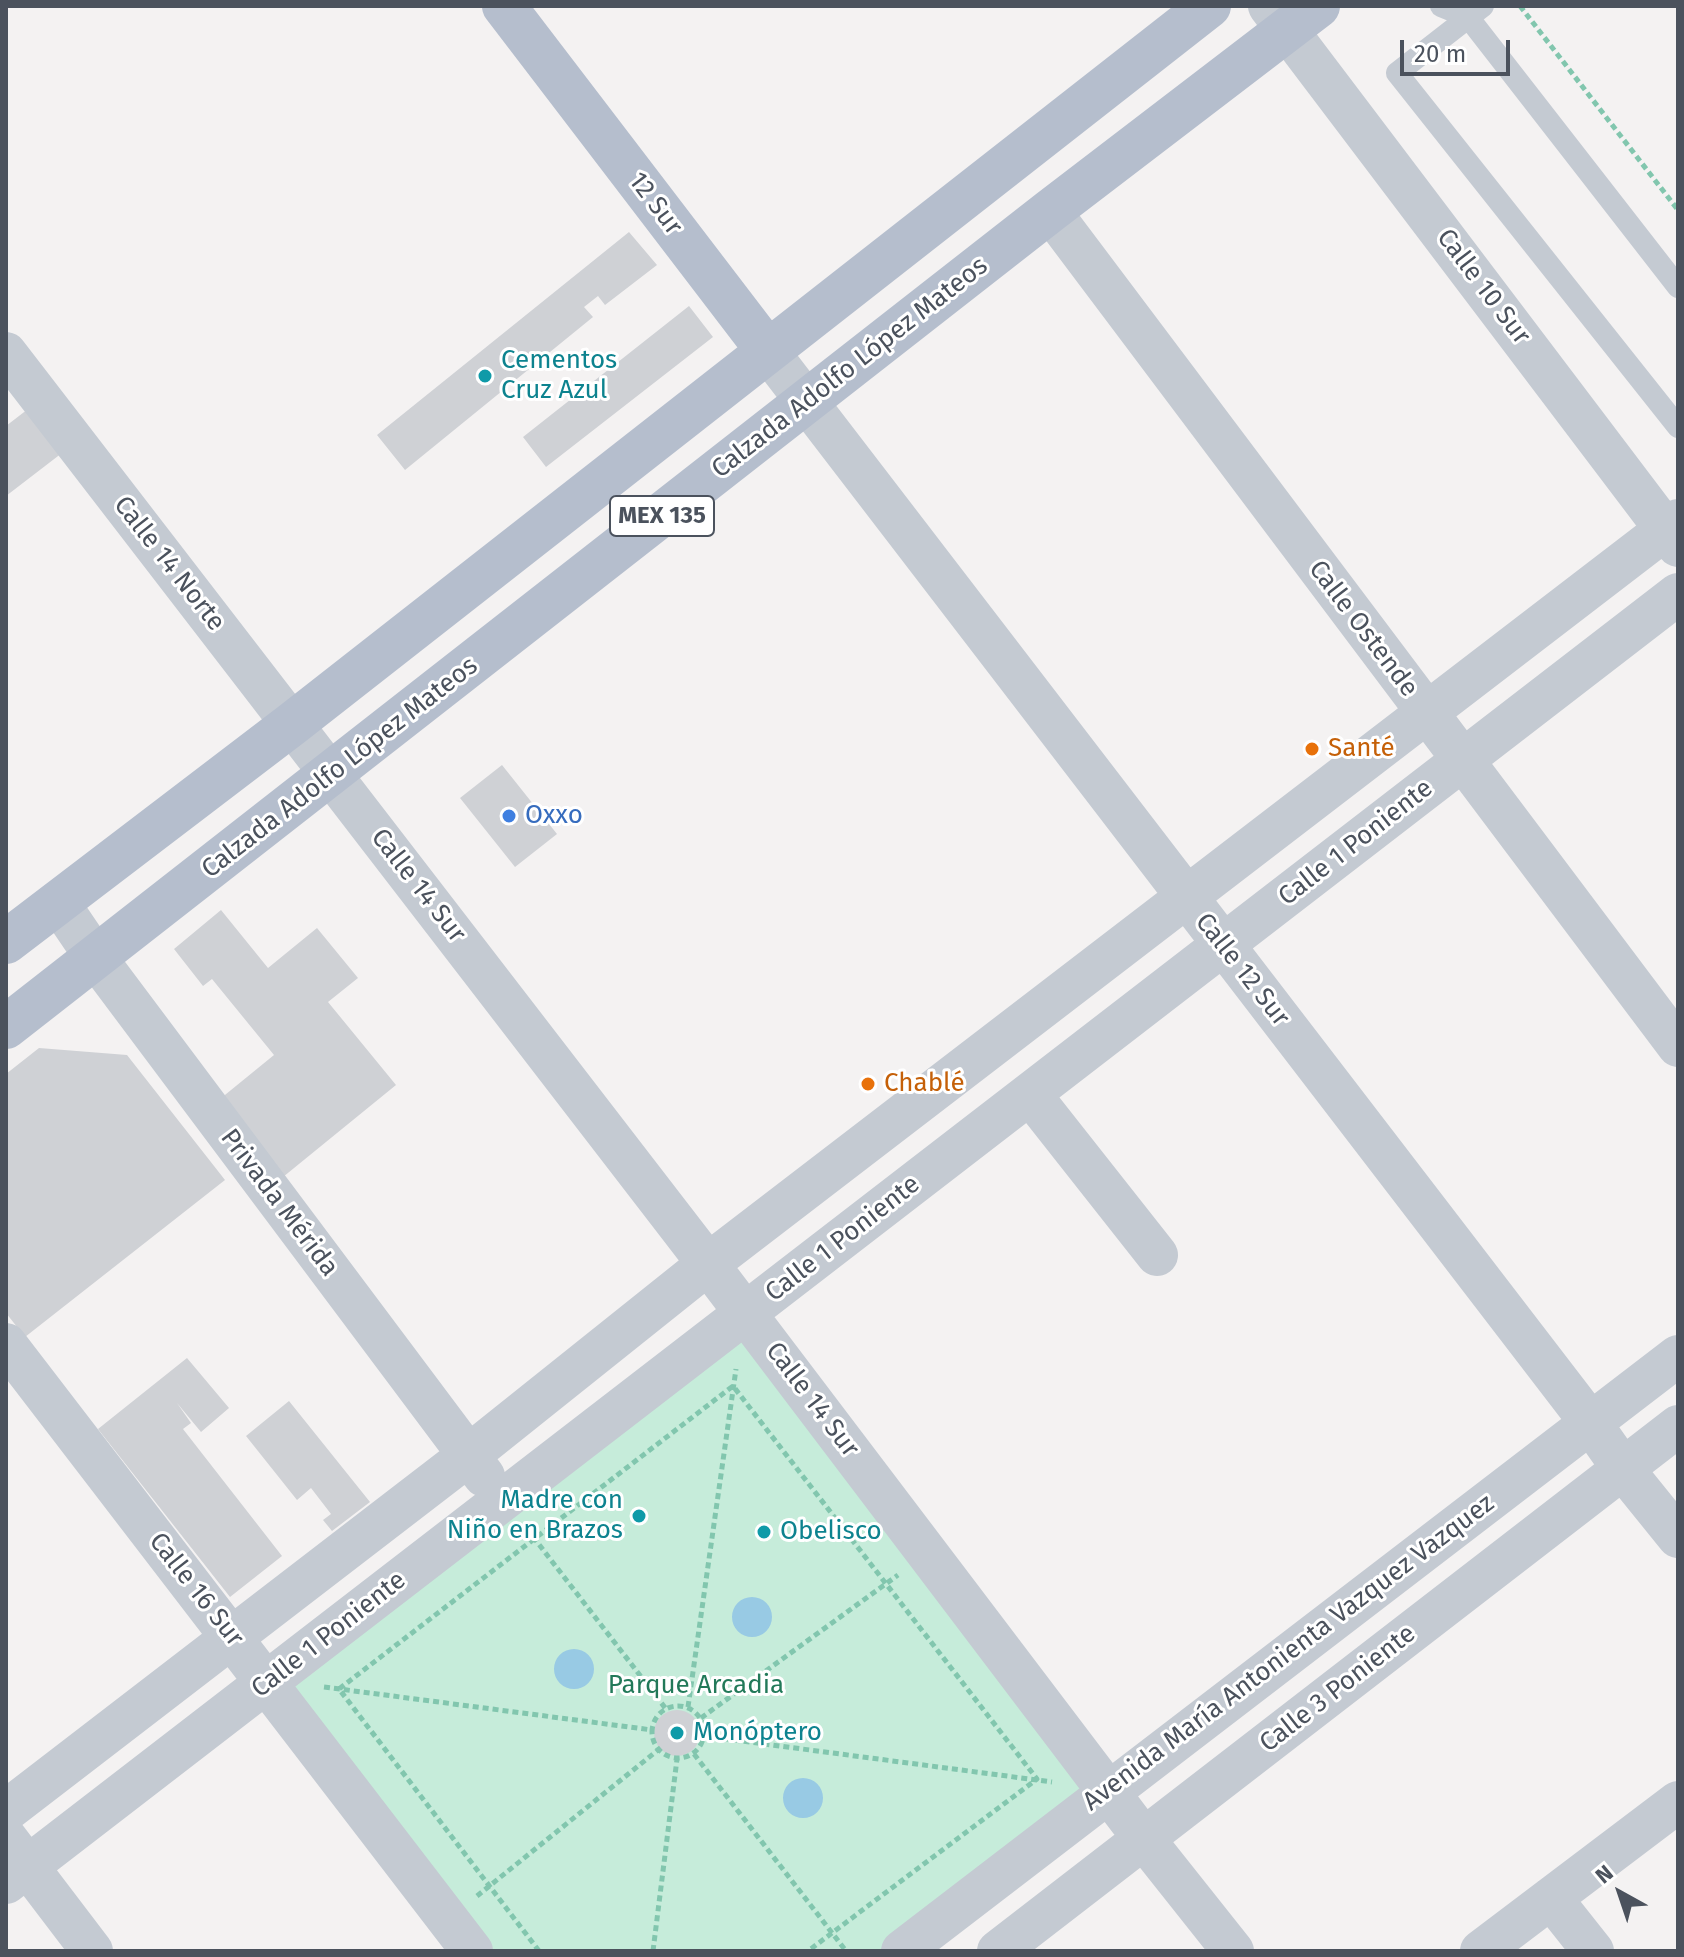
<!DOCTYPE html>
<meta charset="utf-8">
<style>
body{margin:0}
#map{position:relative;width:1684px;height:1957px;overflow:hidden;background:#f4f2f2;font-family:"Fira Sans",sans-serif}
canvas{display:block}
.frame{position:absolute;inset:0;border:8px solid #4b525d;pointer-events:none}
.north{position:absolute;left:1580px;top:1853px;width:80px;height:80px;-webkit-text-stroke:6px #fff;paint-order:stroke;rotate:320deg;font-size:22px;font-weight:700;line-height:32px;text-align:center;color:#4b525d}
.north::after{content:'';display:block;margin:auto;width:28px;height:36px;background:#4b525d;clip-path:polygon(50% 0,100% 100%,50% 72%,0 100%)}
.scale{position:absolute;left:1400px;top:40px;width:110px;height:36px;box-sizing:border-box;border:4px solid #4b525d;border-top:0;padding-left:10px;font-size:24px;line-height:28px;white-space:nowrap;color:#4b525d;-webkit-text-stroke:6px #fff;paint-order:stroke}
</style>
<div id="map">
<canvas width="1684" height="1957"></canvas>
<div class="frame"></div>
<div class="north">N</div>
<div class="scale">20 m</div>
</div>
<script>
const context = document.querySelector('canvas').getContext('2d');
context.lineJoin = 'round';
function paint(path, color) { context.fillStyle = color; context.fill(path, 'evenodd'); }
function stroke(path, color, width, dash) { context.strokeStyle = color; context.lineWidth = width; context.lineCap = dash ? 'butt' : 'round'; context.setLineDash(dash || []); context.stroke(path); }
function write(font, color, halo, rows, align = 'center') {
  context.font = font + ' "Fira Sans",sans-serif'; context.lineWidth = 6; context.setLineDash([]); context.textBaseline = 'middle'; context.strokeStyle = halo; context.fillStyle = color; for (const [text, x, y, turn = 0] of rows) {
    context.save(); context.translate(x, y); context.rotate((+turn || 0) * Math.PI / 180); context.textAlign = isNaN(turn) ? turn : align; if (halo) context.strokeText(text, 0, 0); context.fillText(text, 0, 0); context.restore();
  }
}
const green = new Path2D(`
 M 746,1313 L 1108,1791 L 900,1951 L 472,1951 L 267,1683 Z`);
const water = new Path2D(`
 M732 1617a20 20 0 1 1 40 0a20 20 0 1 1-40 0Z
 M554 1669a20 20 0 1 1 40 0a20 20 0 1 1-40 0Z
 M783 1798a20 20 0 1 1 40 0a20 20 0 1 1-40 0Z`);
const building = new Path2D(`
 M 629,232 L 657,265 L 605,305 L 598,296 L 584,307 L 593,317 L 405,470 L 377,435 Z
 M 689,306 L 713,337 L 546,467 L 523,437 Z
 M 41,399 L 75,443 L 6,496 L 6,426 Z
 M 502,765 L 557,834 L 515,867 L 460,798 Z
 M 221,910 L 268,968 L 317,928 L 358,978 L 328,1002 L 396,1085 L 283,1177 L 220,1099 L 274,1055 L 212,979 L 203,986 L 174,949 Z
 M 39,1048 L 127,1055 L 225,1180 L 25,1337 L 6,1313 L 6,1074 Z
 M 187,1358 L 229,1408 L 201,1432 L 177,1403 L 191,1423 L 183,1429 L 282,1556 L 230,1597 L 98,1429 Z
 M 289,1401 L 370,1502 L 332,1531 L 323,1520 L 331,1514 L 311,1488 L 297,1500 L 246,1436 Z
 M654 1733a23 23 0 1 1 46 0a23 23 0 1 1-46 0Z`);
const path = new Path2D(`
 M 1520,6 L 1678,210
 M 527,1529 L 666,1709
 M 324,1687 L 652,1730
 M652 1732a26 26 0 1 1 52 0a26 26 0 1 1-52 0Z
 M 688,1707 L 736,1369
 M 701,1718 L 898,1575
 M 704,1736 L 1052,1782
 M 694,1754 L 846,1951
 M 477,1896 L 658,1750
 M 539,1951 L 339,1689 L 733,1386 L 1037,1779 L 808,1951
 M 653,1951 L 677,1759`);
const lane = new Path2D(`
 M 1441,6 L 1468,17 L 1678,287
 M 1483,6 L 1397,73 L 1678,427`);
const street = new Path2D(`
 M 1269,6 L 1678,546
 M 1050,211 L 1678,1046
 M 767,350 L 1590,1422 L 1623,1469 L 1678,1537
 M 6,353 L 708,1264 L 1144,1839 L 1233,1951
 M 58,902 L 96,958 L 484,1476
 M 1030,1094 L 1157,1255
 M 6,1344 L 472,1951
 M 6,1811 L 469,1455 L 708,1264 L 1678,520
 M 6,1838 L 92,1951
 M 6,1883 L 1678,594
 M 1551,1898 L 1593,1951
 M 902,1951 L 1678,1356
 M 998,1951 L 1678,1426
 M 1481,1951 L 1678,1802`);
const primary = new Path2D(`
 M 504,6 L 767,350
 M 6,942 L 292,724 L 1209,6
 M 6,1027 L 1050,211 L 1318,6`);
const markers = [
 [485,376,8,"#0f9aa8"],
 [1312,749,8,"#e8710a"],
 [509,816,8,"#3f7fe0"],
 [868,1084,8,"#e8710a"],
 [639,1516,8,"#0f9aa8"],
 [764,1532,8,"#0f9aa8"],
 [677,1733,8,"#0f9aa8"]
];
const shields = [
 [662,516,104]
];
const shieldNames = [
 ["MEX 135",662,516]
];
const streetNames = [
 ["12 Sur",655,204,53],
 ["Calle 10 Sur",1483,287,53],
 ["Calzada Adolfo López Mateos",850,368,-38],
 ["Calle 14 Norte",169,564,52],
 ["Calle Ostende",1363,629,53],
 ["Calzada Adolfo López Mateos",340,768,-38],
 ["Calle 1 Poniente",1356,843,-38],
 ["Calle 14 Sur",418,886,52],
 ["Calle 12 Sur",1242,970,52],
 ["Privada Mérida",279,1203,53],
 ["Calle 1 Poniente",843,1239,-38],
 ["Calle 14 Sur",812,1400,53],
 ["Calle 16 Sur",196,1590,52],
 ["Calle 1 Poniente",329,1635,-38],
 ["Avenida María Antonienta Vazquez Vazquez",1289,1653,-37],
 ["Calle 3 Poniente",1338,1689,-38]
];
const cultureNames = [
 ["Cementos",501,361],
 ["Cruz Azul",501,391],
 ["Madre con",623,1501,"right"],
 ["Niño en Brazos",623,1531,"right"],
 ["Obelisco",780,1532],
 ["Monóptero",693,1733]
];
const foodNames = [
 ["Santé",1328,749],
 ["Chablé",884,1084]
];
const shopNames = [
 ["Oxxo",525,816]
];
const parkNames = [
 ["Parque Arcadia",696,1686]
];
paint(green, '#c6ecda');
paint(water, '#98cae4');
paint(building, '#cfd1d5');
stroke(path, '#82c6ae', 5, [6, 4]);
stroke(lane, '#c4cad2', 22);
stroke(street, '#c4cad2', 42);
stroke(primary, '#b5becd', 44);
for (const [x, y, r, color] of markers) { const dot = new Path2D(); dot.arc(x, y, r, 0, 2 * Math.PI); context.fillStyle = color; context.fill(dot); stroke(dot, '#fff', 3); }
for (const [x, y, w] of shields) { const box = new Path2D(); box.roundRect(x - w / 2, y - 20, w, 40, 6); context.fillStyle = '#fff'; context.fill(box); stroke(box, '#4b525d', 2); }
write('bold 24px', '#4b525d', null, shieldNames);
write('26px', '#4b525d', '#fff', streetNames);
write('26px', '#0d838f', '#fff', cultureNames, 'left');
write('26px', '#c56008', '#fff', foodNames, 'left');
write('26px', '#366cbe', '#fff', shopNames, 'left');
write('26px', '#227959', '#fff', parkNames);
</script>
